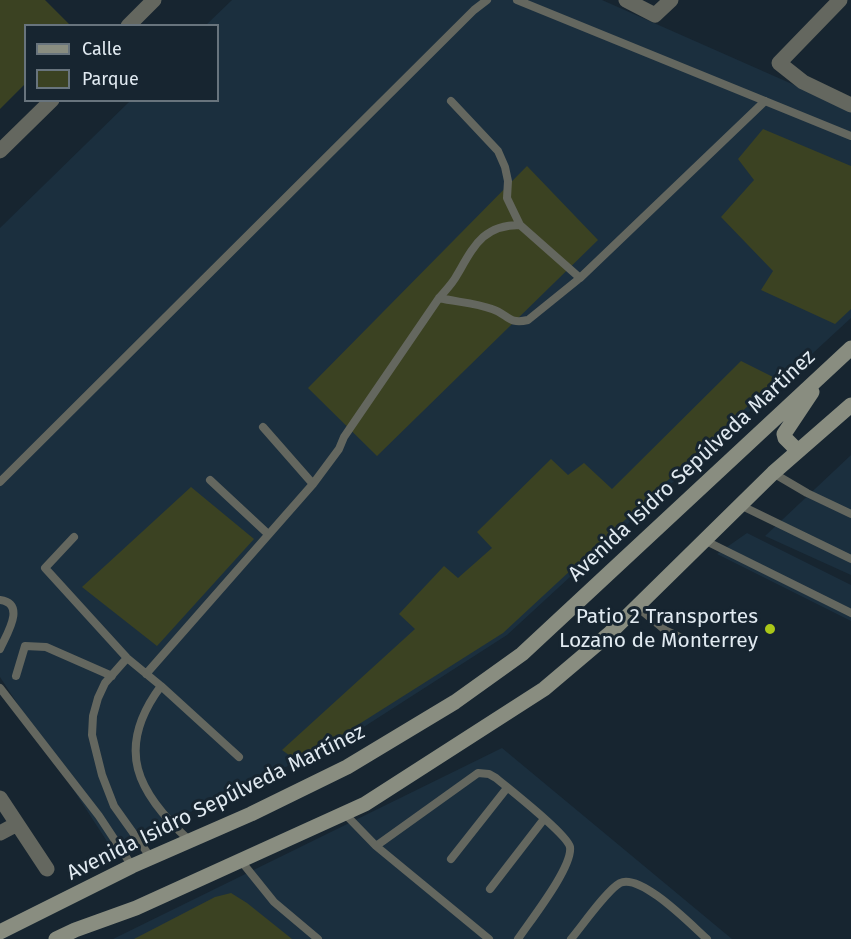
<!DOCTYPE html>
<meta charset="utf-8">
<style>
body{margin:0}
#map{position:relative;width:851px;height:939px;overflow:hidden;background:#172530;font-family:"Fira Sans",sans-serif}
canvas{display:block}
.legend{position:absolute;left:24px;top:24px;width:195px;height:78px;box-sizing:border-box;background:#172530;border:2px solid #68747d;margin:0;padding:8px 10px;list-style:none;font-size:18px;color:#e1eaf1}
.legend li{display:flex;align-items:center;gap:12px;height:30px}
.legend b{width:30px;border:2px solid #68747d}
</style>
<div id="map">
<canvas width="851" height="939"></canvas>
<ul class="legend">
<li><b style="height:8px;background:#898d80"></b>Calle</li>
<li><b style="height:16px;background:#3b4222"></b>Parque</li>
</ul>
</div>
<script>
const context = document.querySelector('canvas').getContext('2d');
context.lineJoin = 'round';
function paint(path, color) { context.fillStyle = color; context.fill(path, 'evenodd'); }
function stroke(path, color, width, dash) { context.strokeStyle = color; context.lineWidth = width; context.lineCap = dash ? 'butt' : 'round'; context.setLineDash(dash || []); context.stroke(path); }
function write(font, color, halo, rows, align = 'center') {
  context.font = font + ' "Fira Sans",sans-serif'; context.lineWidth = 6; context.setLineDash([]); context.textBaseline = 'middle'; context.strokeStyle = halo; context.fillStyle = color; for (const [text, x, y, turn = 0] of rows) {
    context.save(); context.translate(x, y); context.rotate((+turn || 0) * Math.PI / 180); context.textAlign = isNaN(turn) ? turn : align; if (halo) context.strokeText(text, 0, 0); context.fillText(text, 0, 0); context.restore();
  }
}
const built = new Path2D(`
 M 232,0 L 602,0 L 851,110 L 851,318 L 507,635 L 345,739 L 112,849 L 0,677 L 0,228 L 130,101 L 218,100 L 218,26 L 206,25 Z
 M 851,455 L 851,575 L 765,536 Z
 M 747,533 L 851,585 L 851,621 L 717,554 Z
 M 502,748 L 732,939 L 113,939 Z`);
const green = new Path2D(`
 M 0,0 L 45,0 L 70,25 L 26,26 L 25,84 L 0,109 Z
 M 763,129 L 851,166 L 851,309 L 835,324 L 761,290 L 773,271 L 721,217 L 754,180 L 738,159 Z
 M 527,166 L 598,240 L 377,456 L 308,388 Z
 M 741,361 L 777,379 L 503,633 L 337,738 L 293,758 L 282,750 L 415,629 L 399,614 L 444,566 L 458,578 L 492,548 L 477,532 L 551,459 L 568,475 L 584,463 L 612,489 Z
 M 191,487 L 254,539 L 157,646 L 82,587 Z
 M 231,893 L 247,903 L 292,939 L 134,939 L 215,897 Z`);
const lane = new Path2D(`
 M 517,0 L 851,136
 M 451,101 L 498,151 L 505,167 L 508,181 L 507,198 L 520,225
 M 580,278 L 765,101
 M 263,427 L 313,484
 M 773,473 L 807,493 L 851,514
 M 210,480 L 268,534
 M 0,482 L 474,10 L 487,0
 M 740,505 L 851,559
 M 74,537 L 45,568 L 127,658 L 161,686 L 239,757
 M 706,541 L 851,613
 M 0,600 C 27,604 6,635 0,649
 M 636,606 L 665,630 L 695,644
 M 127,658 L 105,683 L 98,698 L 93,716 L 92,735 L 102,775 L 114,806 L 151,858
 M 146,674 L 313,484 L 339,449 L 344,437 L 439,298 C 445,291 453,283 457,275 C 474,246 483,225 520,225 L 580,278 L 528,320 C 508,325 508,314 492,309 C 476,303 457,302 439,298
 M 16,676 L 25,646 L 46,647 L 112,676
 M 161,686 C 114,749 137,793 190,841
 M 0,688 L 99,816 L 132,866
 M 345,814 L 376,846
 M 451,859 L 507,788
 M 241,861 L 274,902 L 318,939
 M 490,889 L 544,819
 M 489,939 L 376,846 L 478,773 L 489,774 L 496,778 C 509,789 567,834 570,847 C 573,867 530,921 518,939
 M 571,939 C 582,926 607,890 620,883 C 641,873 691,925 707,939`);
const street = new Path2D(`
 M 626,0 L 655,15 L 671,0
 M 840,0 L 779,63 L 803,82 L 851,105
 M 128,26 L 154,0
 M 0,151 L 52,100
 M 0,798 L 47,869
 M 0,833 L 17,824`);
const secondary = new Path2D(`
 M 798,451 L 785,438 L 784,434 L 812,392
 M 0,932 L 132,866 L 251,814 L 347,767 L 455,702 L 522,654 L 851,348
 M 56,939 L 75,930 L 136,908 L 365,804 L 544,689 L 609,634 L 773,473 L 851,405`);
const markers = [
 [770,629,6,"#aac718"]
];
const streetNames = [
 ["Avenida Isidro Sepúlveda Martínez",692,466,-43],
 ["Avenida Isidro Sepúlveda Martínez",216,803,-26]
];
const poiNames = [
 ["Patio 2 Transportes",758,617],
 ["Lozano de Monterrey",758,641]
];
paint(built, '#1b2f3e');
paint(green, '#3b4222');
stroke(lane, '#64675f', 8);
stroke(street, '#64675f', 15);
stroke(secondary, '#898d80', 15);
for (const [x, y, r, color] of markers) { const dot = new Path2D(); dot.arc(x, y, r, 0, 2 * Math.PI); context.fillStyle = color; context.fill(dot); stroke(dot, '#172530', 2); }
write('21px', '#e1eaf1', '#172530', streetNames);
write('21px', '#e1eaf1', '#172530', poiNames, 'right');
</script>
